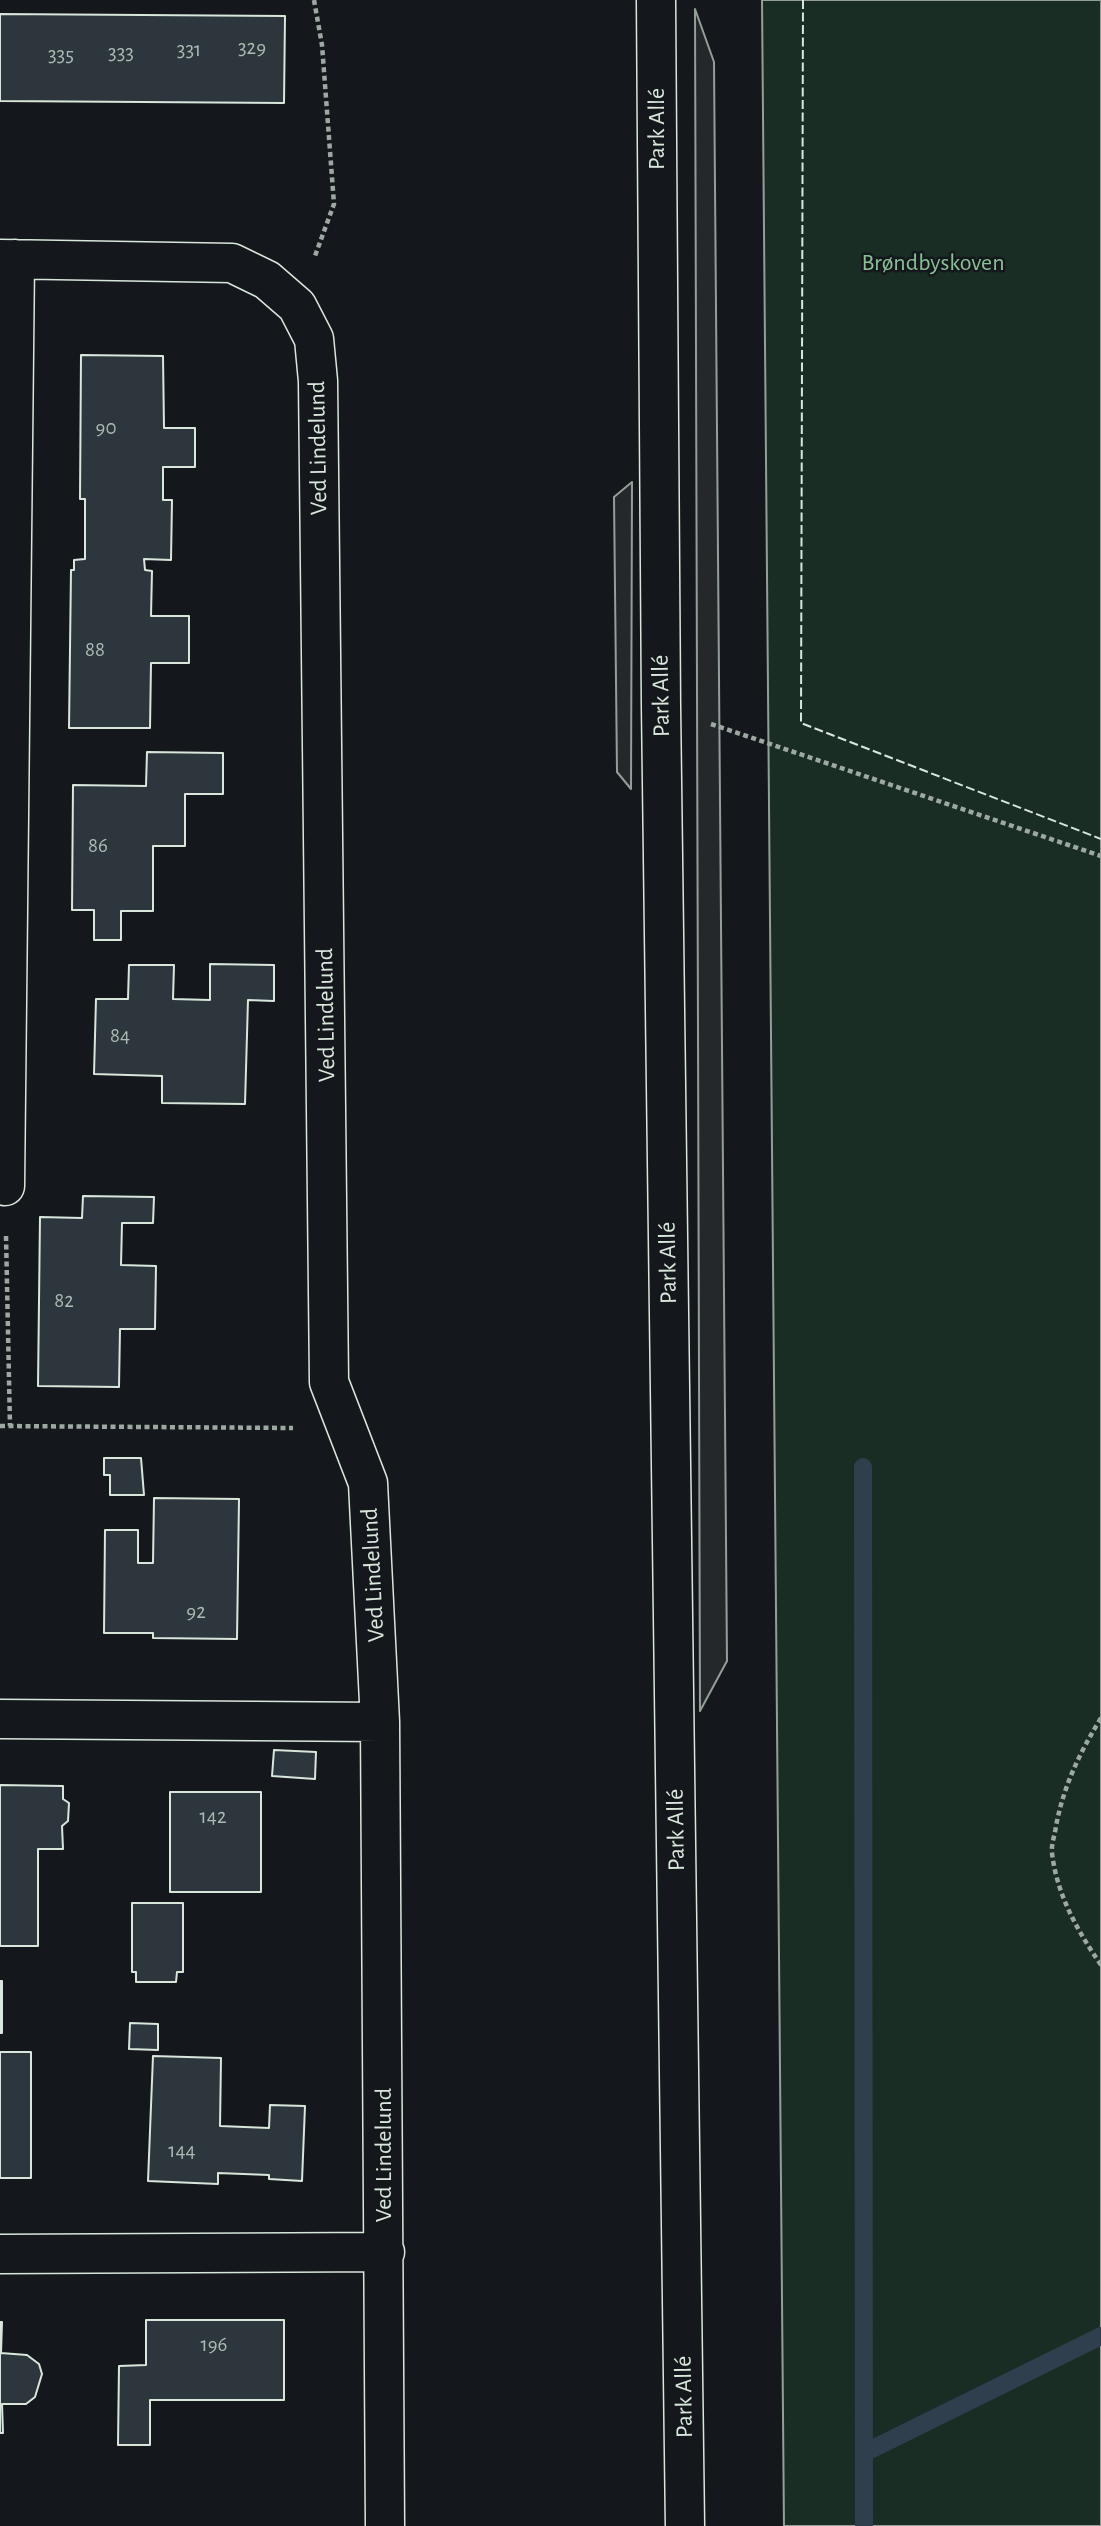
<!DOCTYPE html>
<meta charset="utf-8">
<style>
body{margin:0}
canvas{display:block;background:#14181c}
</style>
<canvas width="1101" height="2526"></canvas>
<script>
const context = document.querySelector('canvas').getContext('2d');
context.lineJoin = 'round';
function paint(path, color) { context.fillStyle = color; context.fill(path, 'evenodd'); }
function stroke(path, color, width, dash) { context.strokeStyle = color; context.lineWidth = width; context.lineCap = dash ? 'butt' : 'round'; context.setLineDash(dash || []); context.stroke(path); }
function write(font, color, halo, rows, align = 'center') {
  context.font = font + ' "Alegreya Sans",sans-serif'; context.lineWidth = 5; context.setLineDash([]); context.textBaseline = 'middle'; context.strokeStyle = halo; context.fillStyle = color; for (const [text, x, y, turn = 0] of rows) {
    context.save(); context.translate(x, y); context.rotate((+turn || 0) * Math.PI / 180); context.textAlign = isNaN(turn) ? turn : align; if (halo) context.strokeText(text, 0, 0); context.fillText(text, 0, 0); context.restore();
  }
}
const green = new Path2D(`
 M 762,0 L 1101,0 L 1101,2526 L 784,2526 Z`);
const parking = new Path2D(`
 M 695,9 L 714,62 L 727,1661 L 700,1711 Z
 M 632,482 L 631,789 L 617,772 L 614,497 Z`);
const stream = new Path2D(`
 M 863,1467 L 864,2526
 M 864,2453 L 1101,2336`);
const building = new Path2D(`
 M 0,14 L 285,16 L 284,103 L 0,101 Z
 M 81,355 L 163,356 L 164,428 L 195,428 L 195,467 L 163,467 L 163,500 L 172,500 L 171,560 L 144,559 L 145,570 L 152,571 L 151,616 L 189,616 L 189,663 L 151,663 L 150,728 L 69,728 L 71,570 L 74,570 L 74,560 L 85,559 L 85,499 L 80,499 Z
 M 147,752 L 223,753 L 223,794 L 185,794 L 185,846 L 153,846 L 153,911 L 121,911 L 121,940 L 94,940 L 94,910 L 72,910 L 73,785 L 146,786 Z
 M 210,964 L 274,965 L 274,1001 L 248,1000 L 245,1104 L 162,1103 L 162,1076 L 94,1074 L 96,999 L 128,999 L 129,965 L 174,965 L 173,999 L 210,1000 Z
 M 83,1196 L 154,1197 L 153,1223 L 122,1223 L 121,1265 L 156,1266 L 155,1329 L 120,1329 L 119,1387 L 38,1386 L 40,1217 L 82,1218 Z
 M 104,1458 L 141,1458 L 144,1495 L 110,1495 L 110,1475 L 104,1475 Z
 M 154,1498 L 239,1499 L 237,1639 L 153,1638 L 153,1633 L 104,1633 L 105,1530 L 138,1530 L 138,1563 L 153,1563 Z
 M 274,1750 L 316,1752 L 315,1779 L 272,1776 Z
 M 0,1785 L 63,1786 L 63,1799 L 69,1803 L 68,1821 L 62,1826 L 63,1849 L 38,1849 L 38,1946 L 0,1946 Z
 M 170,1792 L 261,1792 L 261,1892 L 170,1892 Z
 M 132,1903 L 183,1903 L 183,1972 L 177,1972 L 176,1982 L 136,1982 L 136,1972 L 132,1972 Z
 M 0,1981 L 2,1981 L 2,2033 L 0,2033 Z
 M 130,2023 L 158,2024 L 158,2050 L 129,2049 Z
 M 0,2052 L 31,2052 L 31,2178 L 0,2178 Z
 M 153,2056 L 221,2058 L 220,2126 L 269,2128 L 270,2105 L 305,2106 L 302,2181 L 269,2179 L 269,2175 L 218,2173 L 218,2184 L 148,2181 Z
 M 146,2320 L 284,2320 L 284,2400 L 150,2400 L 150,2445 L 118,2445 L 119,2366 L 146,2365 Z
 M 0,2322 L 2,2322 L 1,2353 L 27,2355 L 39,2364 L 42,2374 L 35,2397 L 26,2404 L 2,2404 L 3,2433 L 0,2433 Z`);
const path = new Path2D(`
 M 314,0 L 322,45 L 334,204 L 315,256
 M 711,724 L 1101,856
 M 6,1236 L 10,1426
 M 0,1426 L 293,1428
 M 1101,1718 C 1079,1754 1064,1785 1056,1826 C 1055,1835 1051,1844 1052,1853 C 1057,1895 1077,1930 1101,1965`);
const street = new Path2D(`
 M 0,259 L 232,263 L 267,280 L 297,306 L 314,339 L 318,381 L 329,1382 L 368,1483 L 380,1722 L 385,2526
 M 5,1186 L 15,259
 M 0,1719 L 380,1722
 M 0,2254 L 385,2252`);
const secondary = new Path2D(`
 M 656,0 L 661,706 L 685,2526`);
const fence = new Path2D(`
 M 803,0 L 801,723 L 1101,839`);
const numberNames = [
 ["329",252,48],
 ["331",189,50],
 ["333",121,53],
 ["335",61,55],
 ["90",106,428],
 ["88",95,650],
 ["86",98,846],
 ["84",120,1036],
 ["82",64,1301],
 ["92",196,1612],
 ["142",213,1817],
 ["144",182,2151],
 ["196",214,2345]
];
const streetNames = [
 ["Park Allé",657,129,-90],
 ["Ved Lindelund",318,448,-91],
 ["Park Allé",661,696,-91],
 ["Ved Lindelund",326,1015,-91],
 ["Park Allé",668,1263,-91],
 ["Ved Lindelund",373,1575,-93],
 ["Park Allé",676,1830,-91],
 ["Ved Lindelund",384,2155,-90],
 ["Park Allé",684,2397,-91]
];
const parkNames = [
 ["Brøndbyskoven",933,263]
];
paint(green, '#1a2d24');
stroke(green, '#939e99', 2);
paint(parking, '#24282b');
stroke(parking, '#939e99', 2);
stroke(stream, '#2f3f4d', 18);
paint(building, '#2c363c');
stroke(building, '#d8e6dc', 2);
stroke(street, '#d8e6dc', 41);
stroke(secondary, '#d8e6dc', 41);
stroke(path, '#9da8a2', 4.5, [5, 3.5]);
stroke(street, '#14181c', 38);
stroke(secondary, '#14181c', 38);
stroke(fence, '#d8e6dc', 2, [9, 3.5]);
write('21px', '#adbab4', null, numberNames);
write('24px', '#d8e6dc', '#14181c', streetNames);
write('24px', '#8ac095', '#14181c', parkNames);
</script>
